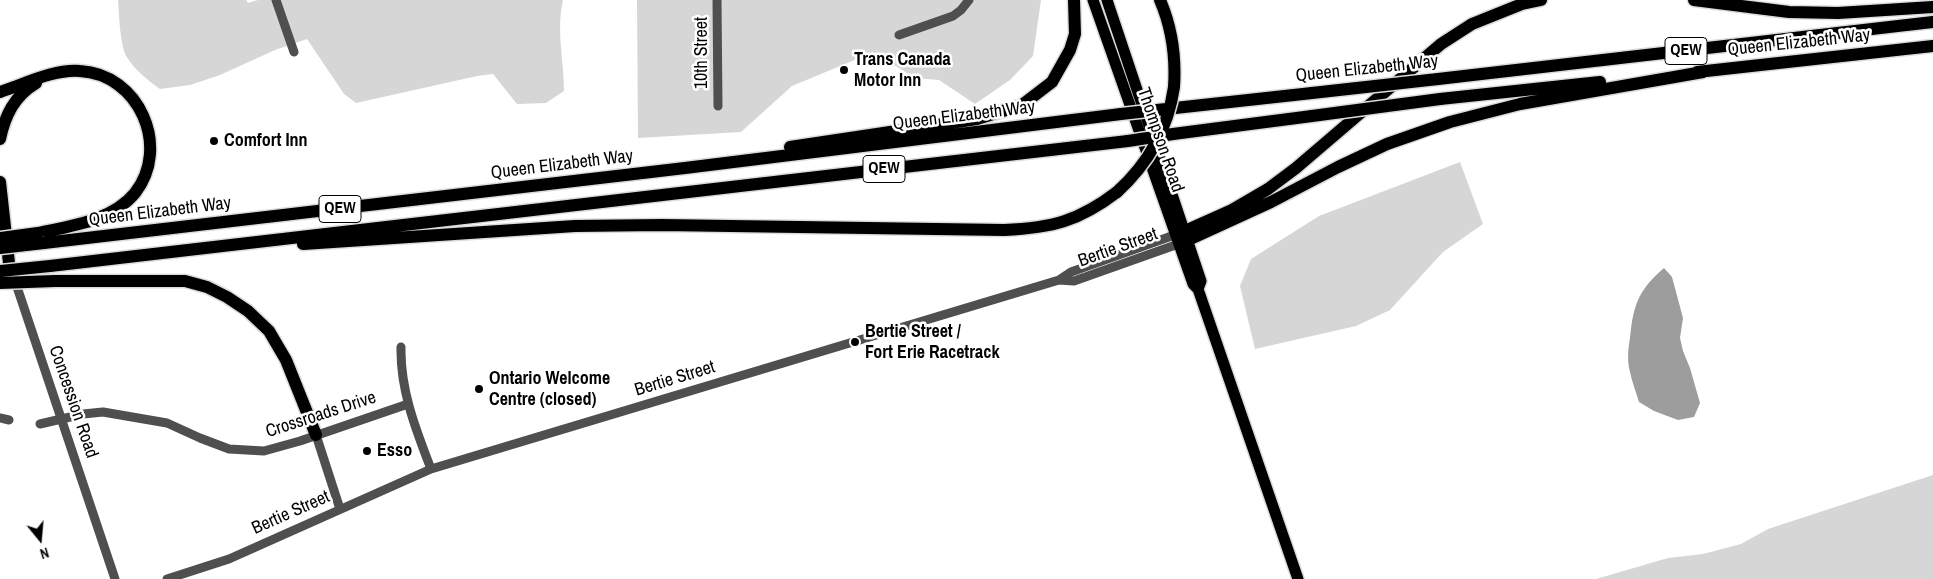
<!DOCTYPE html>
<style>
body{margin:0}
#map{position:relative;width:1933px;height:579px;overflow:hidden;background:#fff;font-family:"Archivo Narrow",sans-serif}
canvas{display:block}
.north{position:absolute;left:15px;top:514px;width:50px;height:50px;-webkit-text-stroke:4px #fff;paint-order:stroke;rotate:163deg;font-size:14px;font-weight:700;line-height:20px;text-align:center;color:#000}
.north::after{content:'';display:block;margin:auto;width:18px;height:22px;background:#000;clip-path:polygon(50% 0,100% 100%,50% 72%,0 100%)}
</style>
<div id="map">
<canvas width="1933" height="579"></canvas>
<div class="north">N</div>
</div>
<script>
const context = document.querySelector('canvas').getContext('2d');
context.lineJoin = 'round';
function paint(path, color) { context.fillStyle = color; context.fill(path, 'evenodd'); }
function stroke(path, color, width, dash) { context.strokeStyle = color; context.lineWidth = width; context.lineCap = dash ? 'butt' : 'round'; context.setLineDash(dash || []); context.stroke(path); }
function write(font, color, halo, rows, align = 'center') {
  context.font = font + ' "Archivo Narrow",sans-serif'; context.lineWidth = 5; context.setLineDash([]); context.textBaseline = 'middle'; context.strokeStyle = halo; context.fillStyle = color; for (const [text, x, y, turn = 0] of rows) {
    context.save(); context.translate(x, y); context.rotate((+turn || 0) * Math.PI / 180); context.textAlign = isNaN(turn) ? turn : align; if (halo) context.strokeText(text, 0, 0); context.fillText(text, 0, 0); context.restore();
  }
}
const green = new Path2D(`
 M 118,0 L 246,0 L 248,3 L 258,0 L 563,0 C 556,30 564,61 564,91 L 546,103 L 517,104 L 493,74 L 477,76 L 356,103 L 344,94 L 307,39 L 275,50 L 220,75 L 190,85 L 160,89 C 149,81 136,71 128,59 C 120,49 119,14 118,0 Z
 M 637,0 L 1041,0 L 1033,56 L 1010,80 L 975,104 L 939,80 L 915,78 L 881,57 L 857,59 L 792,86 L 741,132 L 638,138 Z
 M 1460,162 L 1483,224 L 1443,252 L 1390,310 L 1356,326 L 1255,349 L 1240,286 L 1251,259 L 1319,216 Z
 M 1933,475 L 1933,579 L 1596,579 L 1668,558 L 1703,554 L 1741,544 L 1768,529 Z`);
const water = new Path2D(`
 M 1664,268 L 1672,277 L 1683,318 L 1680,338 L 1683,351 L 1690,368 L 1700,403 L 1694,417 L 1678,420 L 1654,411 L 1639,402 C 1636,392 1632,382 1630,372 C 1627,361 1628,349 1630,338 C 1633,305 1639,289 1664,268 Z`);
const minor = new Path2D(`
 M 276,0 L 294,52
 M 717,0 L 718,106
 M 899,35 L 953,16 L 961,10 L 969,0
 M 14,278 L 115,579
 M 1059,280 L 1074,281 L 1184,242
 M 401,347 C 400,390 416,430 431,469
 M 0,418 L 9,420
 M 40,424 L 83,414 L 103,412 L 167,423 L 200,438 L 229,449 L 264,451 L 300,441 L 408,404
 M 316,435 L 340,509
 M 167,579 L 229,559 L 431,469 L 1059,280 L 1071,272 L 1180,233`);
const major = new Path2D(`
 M 1093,0 L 1193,284 L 1198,289 L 1298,579
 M 1107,0 L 1201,281 L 1198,289`);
const highway = new Path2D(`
 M 1160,0 C 1172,28 1176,57 1174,87
 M 1694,0 L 1789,12 L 1838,13 L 1933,7
 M 1697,72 L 1933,46
 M 1438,79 L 1933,22
 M 0,92 C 25,84 53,69 80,71 C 139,74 171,147 135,193 C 112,221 70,226 38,233
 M 1440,99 L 1600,82
 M 1166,109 L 1312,93
 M 1173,134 L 1312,116
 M 0,139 C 5,116 14,96 36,83
 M 790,147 L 977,119 L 1022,105 L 1052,82 L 1070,50 L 1075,34 L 1074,0
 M 0,182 L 9,263
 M 1185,231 L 1232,210 L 1268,189 L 1296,168 L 1441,44 L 1472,24 L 1522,4 L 1541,0
 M 1188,240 L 1271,202 L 1338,167 L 1387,144 L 1450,122 L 1520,104 L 1703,72
 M 44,243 L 685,168 L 1121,114
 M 303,244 L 575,226 L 662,225 L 1004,230 C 1052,228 1079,221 1117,192
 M 50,266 L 1128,141
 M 55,281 L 185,281 L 207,287 L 227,297 L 248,311 L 269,331 L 286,360 L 316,435`);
const highwayBridge = new Path2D(`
 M 1312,93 L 1438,79
 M 1121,114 L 1166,109
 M 1312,116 L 1440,99
 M 1128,141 L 1173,134
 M 1117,192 C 1149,163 1168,129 1174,87
 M 0,238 L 38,233
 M 0,248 L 44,243
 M 0,271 L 50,266
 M 0,283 L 55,281`);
const markers = [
 [844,70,5,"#000"],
 [214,141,5,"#000"],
 [855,342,5,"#000"],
 [479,389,5,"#000"],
 [367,451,5,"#000"]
];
const shields = [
 [1686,51,42],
 [884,169,42],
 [340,209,42]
];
const shieldNames = [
 ["QEW",1686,51],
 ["QEW",884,169],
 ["QEW",340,209]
];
const streetNames = [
 ["Queen Elizabeth Way",1799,43,-6],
 ["10th Street",702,53,-90],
 ["Queen Elizabeth Way",1367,69,-6],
 ["Queen Elizabeth Way",964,116,-7],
 ["Thompson Road",1160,140,71],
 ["Queen Elizabeth Way",562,165,-7],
 ["Queen Elizabeth Way",160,212,-7],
 ["Bertie Street",1118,248,-20],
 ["Bertie Street",675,379,-17],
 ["Concession Road",73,402,71],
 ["Crossroads Drive",321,415,-18],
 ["Bertie Street",291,513,-24]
];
const poiNames = [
 ["Trans Canada",854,60],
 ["Motor Inn",854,81],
 ["Comfort Inn",224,141],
 ["Bertie Street /",865,332],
 ["Fort Erie Racetrack",865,353],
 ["Ontario Welcome",489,379],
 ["Centre (closed)",489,400],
 ["Esso",377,451]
];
paint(green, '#d6d6d6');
paint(water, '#9d9d9d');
stroke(major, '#dbdbdb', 14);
stroke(highway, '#dbdbdb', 15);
stroke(minor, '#4f4f4f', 9);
stroke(major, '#000', 11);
stroke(highway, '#000', 12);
stroke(highwayBridge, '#dbdbdb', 15, []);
stroke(highwayBridge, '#000', 12);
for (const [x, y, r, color] of markers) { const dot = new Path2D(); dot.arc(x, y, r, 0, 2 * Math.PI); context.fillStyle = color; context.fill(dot); stroke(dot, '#fff', 2); }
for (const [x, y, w] of shields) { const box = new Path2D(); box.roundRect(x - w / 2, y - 13.5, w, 27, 4); context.fillStyle = '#fff'; context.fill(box); stroke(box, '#000', 1); }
write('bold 16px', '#000', null, shieldNames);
write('18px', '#000', '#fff', streetNames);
write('bold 18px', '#000', '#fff', poiNames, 'left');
</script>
